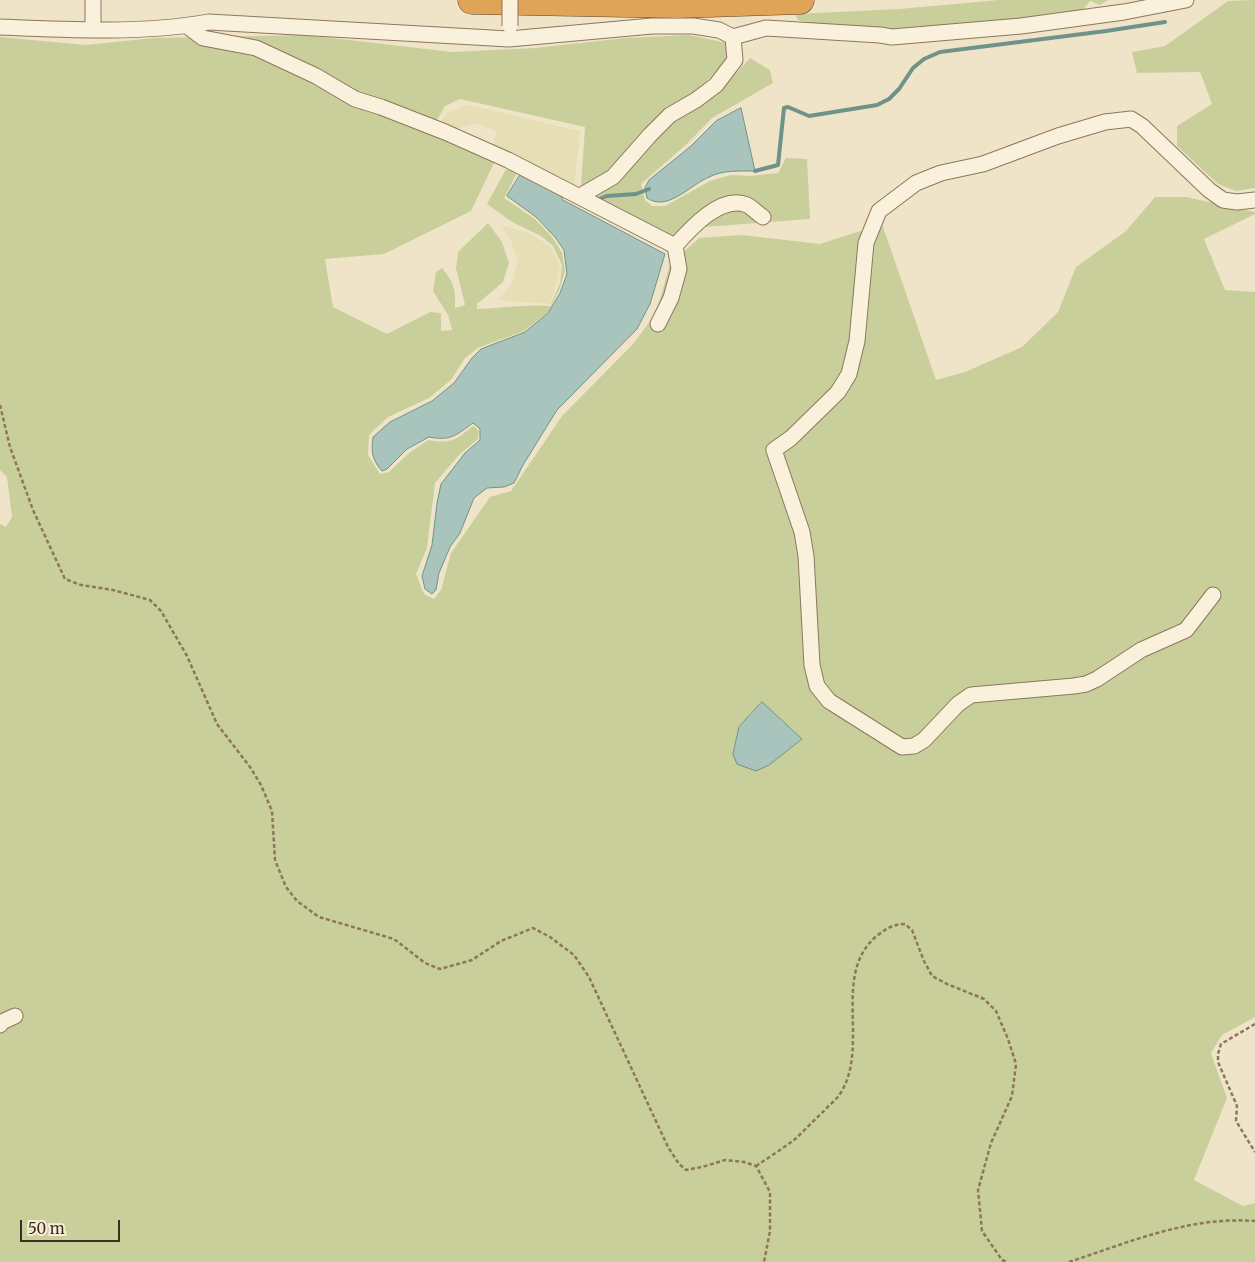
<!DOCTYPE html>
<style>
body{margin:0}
#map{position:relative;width:1255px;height:1262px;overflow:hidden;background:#f0e4c8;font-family:Merriweather,serif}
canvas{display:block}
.scale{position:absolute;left:20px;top:1220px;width:100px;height:22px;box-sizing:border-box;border:2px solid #3d2e20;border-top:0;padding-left:6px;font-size:15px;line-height:18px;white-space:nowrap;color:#3d2e20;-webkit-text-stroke:4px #f7eed8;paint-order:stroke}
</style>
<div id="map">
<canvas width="1255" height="1262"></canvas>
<div class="scale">50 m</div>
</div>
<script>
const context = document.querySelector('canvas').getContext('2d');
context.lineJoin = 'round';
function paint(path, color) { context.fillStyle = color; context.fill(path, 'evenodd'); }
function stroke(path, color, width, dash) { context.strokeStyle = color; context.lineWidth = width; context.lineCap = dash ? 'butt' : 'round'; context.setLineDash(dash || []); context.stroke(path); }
const farmland = new Path2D(`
 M 468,105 L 580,131 L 574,187 L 492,148 L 497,131 L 475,123 L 457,129 L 439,123 L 448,112 Z
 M 501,225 L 531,234 L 551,247 L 560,266 L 557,282 L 550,304 L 498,300 L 511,285 L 518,261 L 510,239 Z`);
const green = new Path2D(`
 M 999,0 L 1108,0 L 1100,5 L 1090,1 L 1083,10 L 1066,14 L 1010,20 L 885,30 L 820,25 L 798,20 L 795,14 L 899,9 Z
 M 1255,0 L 1255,188 L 1236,191 L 1218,184 L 1177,146 L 1177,126 L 1212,104 L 1200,72 L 1137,73 L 1132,52 L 1165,46 L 1228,1 Z
 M 306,35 L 452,52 L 535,48 L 626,38 L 689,35 L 727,43 L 729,58 L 692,96 L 664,111 L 605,173 L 581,187 L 585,127 L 460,99 L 445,106 L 430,132 L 495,161 L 471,211 L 384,254 L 325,259 L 333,307 L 387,334 L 430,312 L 441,313 L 441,331 L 452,330 L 448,315 L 433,291 L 436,272 L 442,268 C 454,283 456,289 455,308 L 465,305 L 456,268 L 458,252 L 488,223 L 502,242 L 509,263 L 503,282 L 477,304 L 477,309 C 501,308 526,304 550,306 L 560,283 L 562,265 L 553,246 L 541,236 L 512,222 L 487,204 L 506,169 L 517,173 L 504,198 L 535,219 L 553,238 L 562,253 L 565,271 L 560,288 L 548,312 L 524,331 L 478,348 L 465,358 L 451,380 L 429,398 L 388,417 L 369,435 L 368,455 L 380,474 L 389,472 L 409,453 L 428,440 C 453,444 455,440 473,426 L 479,431 L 478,439 L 459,455 L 435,483 L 427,548 L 416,574 L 424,594 L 434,599 L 441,590 L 451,553 L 490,497 L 511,491 L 562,416 L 634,343 L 656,313 L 670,264 L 699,238 L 742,235 L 820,244 L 882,224 L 936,380 L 965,372 L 1022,347 L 1058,312 L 1076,267 L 1126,231 L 1155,197 L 1186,197 L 1255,212 L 1255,214 L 1204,239 L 1225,290 L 1255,292 L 1255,1017 L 1222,1035 L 1211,1053 L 1227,1098 L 1194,1180 L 1243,1206 L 1255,1203 L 1255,1262 L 0,1262 L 0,524 L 6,527 L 12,517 L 7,477 L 0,470 L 0,37 L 86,45 L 153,38 ZM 761,702 L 802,739 L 788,749 L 733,754 L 739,727 Z
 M 750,58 L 770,70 L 773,83 L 712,118 L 688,143 L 641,184 L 645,200 L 652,206 L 665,206 L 710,181 L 731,175 L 751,176 L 778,173 L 786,158 L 807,159 L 810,219 L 691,228 L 674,239 L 591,196 L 670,121 L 687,110 L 719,92 Z`);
const water = new Path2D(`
 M 741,108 L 755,171 C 739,171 723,170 709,177 C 690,185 668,212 647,198 L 645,188 L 649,180 L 691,146 L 716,121 Z
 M 520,175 L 560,194 L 563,200 L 665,254 L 650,304 L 637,329 L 557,410 L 523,465 L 514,483 L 504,487 L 487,488 L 474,498 L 460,533 L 450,547 L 439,573 L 436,590 L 432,594 L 425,589 L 422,576 L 432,545 L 437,503 L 441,484 L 465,453 L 480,440 L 480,429 L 473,423 C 455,436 451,441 429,437 L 407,449 L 387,469 L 382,471 C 372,460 371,451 373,437 L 390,422 L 432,401 L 454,383 L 472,358 L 481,349 L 525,332 L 548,313 L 560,293 L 567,274 L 564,250 L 555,237 L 536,217 L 507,196 Z
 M 762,702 L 802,739 L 769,765 L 756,771 L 737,764 L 733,754 L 739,727 Z`);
const stream = new Path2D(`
 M 755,171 L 778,165 L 784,108 L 788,107 L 809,116 L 877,105 L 889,99 L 899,89 L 913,68 L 924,59 L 940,52 L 1106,31 L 1165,22
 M 597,202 L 599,199 L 607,196 L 636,194 L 649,189`);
const path = new Path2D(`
 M 0,405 L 10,447 L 33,510 L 65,579 L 81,585 L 113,590 L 150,600 L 161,611 L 187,656 L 217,724 L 250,767 L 261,785 L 272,811 L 275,860 L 286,887 L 297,901 L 319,917 L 394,939 L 425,963 L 440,969 L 472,960 L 501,941 L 533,928 L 550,937 L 574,955 L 589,977 L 668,1147 L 679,1164 L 686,1170 L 702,1167 L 725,1160 L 744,1162 L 756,1166 L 770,1192 L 770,1231 L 764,1262
 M 1255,1024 L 1221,1044 L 1218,1054 L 1218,1062 L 1237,1106 L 1236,1121 L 1255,1152
 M 756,1166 C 768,1158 782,1149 794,1140 C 804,1131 814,1120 824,1111 C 829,1105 836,1100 840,1094 C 871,1046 830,973 878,935 C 887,928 894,924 905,924 L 912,930 L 924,961 L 932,976 L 947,984 L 984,999 L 996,1011 L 1008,1039 L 1016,1064 L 1012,1096 L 991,1143 L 978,1190 L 982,1231 L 1002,1260 L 1007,1262
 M 1069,1262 C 1130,1242 1190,1216 1255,1221`);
const street = new Path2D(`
 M 187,26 L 203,38 L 256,48 L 316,76 L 355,99 L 381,107 L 445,132 L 508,160 L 675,246
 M 0,27 C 67,30 142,34 209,22 L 509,39 L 652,26 L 693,26 L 719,30 L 733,37 L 766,28 L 880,35 L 892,37 L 1021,26 L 1124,12 L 1186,0
 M 93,30 L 93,0
 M 580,196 L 613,177 L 650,135 L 670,115 L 696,100 L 716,85 L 735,60 L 733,37
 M 675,246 C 690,229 721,194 747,205 C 753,208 758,214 763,217
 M 658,324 L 671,298 L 679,269 L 675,246
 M 1213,595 L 1186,630 L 1141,650 L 1097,679 L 1086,684 L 1074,686 L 971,695 L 958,704 L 924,740 L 914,746 L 902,747 L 829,701 L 817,686 L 812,665 L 806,556 L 802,532 L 774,450 L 791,438 L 838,392 L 849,374 L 857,341 L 866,243 L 879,211 L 916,183 L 941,173 L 983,164 L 1058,136 L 1105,122 L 1131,119 L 1142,126 L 1209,190 L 1223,200 L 1237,202 L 1255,200
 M 0,1025 L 2,1022 L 15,1016`);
const highway = new Path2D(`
 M 472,0 L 678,4 L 800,0`);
const streetBridge = new Path2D(`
 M 510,26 L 510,0`);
paint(farmland, '#e6deb5');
paint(green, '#c9cf9b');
paint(water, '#a9c4bc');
stroke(water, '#6f938a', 1);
stroke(stream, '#6f938a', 4);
stroke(street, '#8d765c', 17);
stroke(highway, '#5b4430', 29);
stroke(path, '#8d765c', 2.5, [4, 2.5]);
stroke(street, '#faf1dc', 15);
stroke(highway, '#e0a458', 28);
stroke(streetBridge, '#8d765c', 17, []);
stroke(streetBridge, '#faf1dc', 15);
</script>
